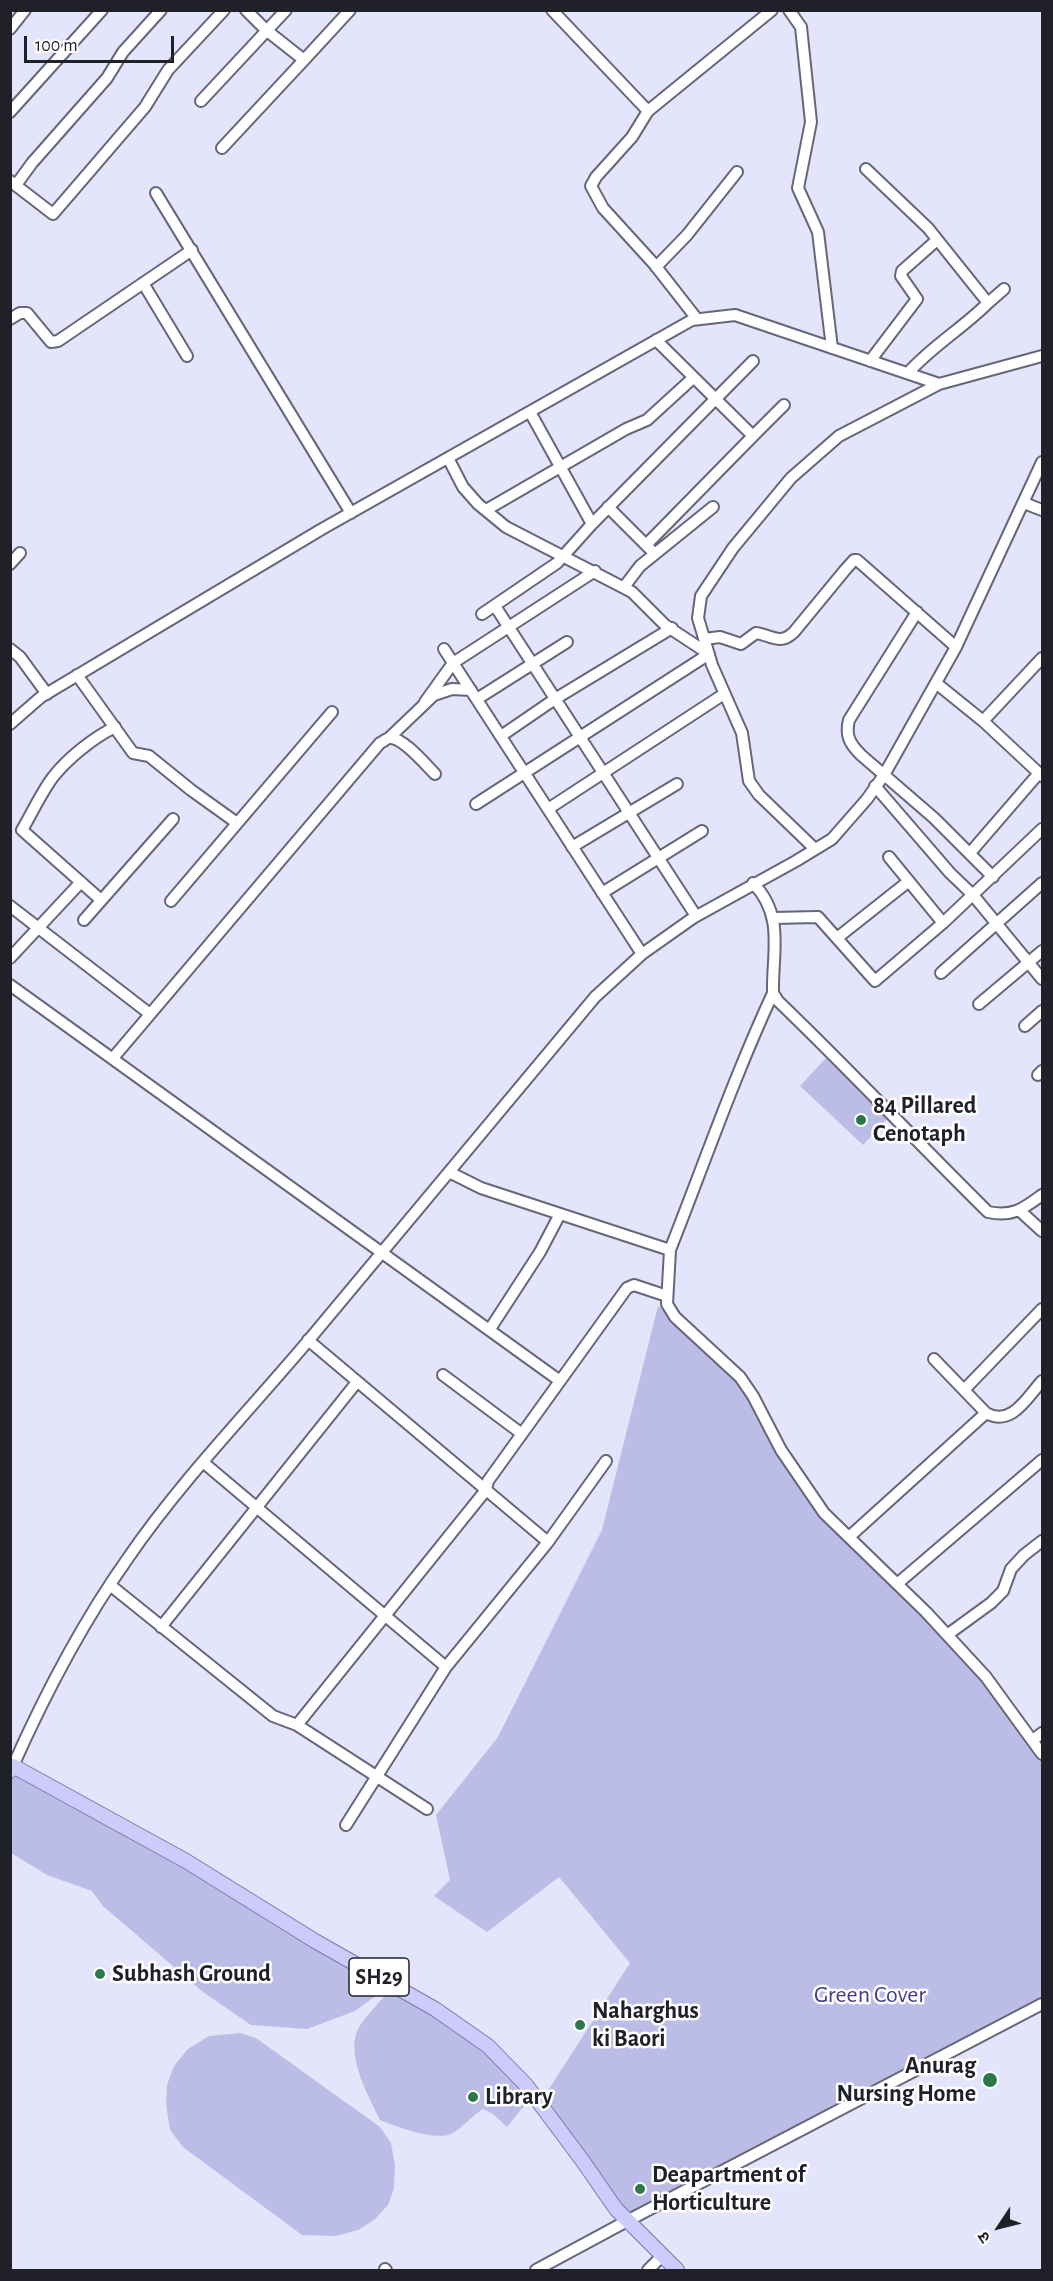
<!DOCTYPE html>
<meta charset="utf-8">
<style>
body{margin:0}
#map{position:relative;width:1053px;height:2281px;overflow:hidden;background:#e4e5fa;font-family:"Alegreya Sans","Noto Sans Devanagari",sans-serif}
canvas{display:block}
.frame{position:absolute;inset:0;border:12px solid #202128;pointer-events:none}
.north{position:absolute;left:969px;top:2197px;width:60px;height:60px;-webkit-text-stroke:4px #fff;paint-order:stroke;rotate:235deg;font-size:16px;font-weight:700;line-height:24px;text-align:center;color:#202128}
.north::after{content:'';display:block;margin:auto;width:21px;height:27px;background:#202128;clip-path:polygon(50% 0,100% 100%,50% 72%,0 100%)}
.scale{position:absolute;left:24px;top:36px;width:150px;height:27px;box-sizing:border-box;border:3px solid #202128;border-top:0;padding-left:8px;font-size:18px;line-height:21px;white-space:nowrap;color:#202128;-webkit-text-stroke:4px #fff;paint-order:stroke}
</style>
<div id="map">
<canvas width="1053" height="2281"></canvas>
<div class="frame"></div>
<div class="north">उ</div>
<div class="scale">100 m</div>
</div>
<script>
const context = document.querySelector('canvas').getContext('2d');
context.lineJoin = 'round';
function paint(path, color) { context.fillStyle = color; context.fill(path, 'evenodd'); }
function stroke(path, color, width, dash) { context.strokeStyle = color; context.lineWidth = width; context.lineCap = dash ? 'butt' : 'round'; context.setLineDash(dash || []); context.stroke(path); }
function write(font, color, halo, rows, align = 'center') {
  context.font = font + ' "Alegreya Sans",sans-serif'; context.lineWidth = 5; context.setLineDash([]); context.textBaseline = 'middle'; context.strokeStyle = halo; context.fillStyle = color; for (const [text, x, y, turn = 0] of rows) {
    context.save(); context.translate(x, y); context.rotate((+turn || 0) * Math.PI / 180); context.textAlign = isNaN(turn) ? turn : align; if (halo) context.strokeText(text, 0, 0); context.fillText(text, 0, 0); context.restore();
  }
}
const green = new Path2D(`
 M 826,1058 L 889,1117 L 863,1145 L 800,1086 Z
 M 658,1306 L 706,1343 L 748,1388 L 814,1504 L 938,1626 L 1003,1700 L 1042,1758 L 1042,2004 L 627,2221 L 540,2103 L 630,1963 L 559,1877 L 487,1932 L 434,1896 L 450,1880 L 436,1815 L 498,1737 L 602,1530 Z
 M 13,1766 L 387,1981 L 377,1995 L 355,2011 L 307,2029 L 251,2025 L 203,1992 L 103,1906 L 92,1891 L 47,1875 L 11,1853 L 10,1771 Z
 M 394,1985 L 488,2046 L 533,2095 L 507,2127 L 493,2114 L 483,2109 C 472,2116 463,2127 453,2133 C 437,2142 397,2127 380,2120 C 368,2095 342,2050 361,2024 C 370,2011 383,1999 394,1985 Z
 M 240,2033 L 256,2038 L 380,2127 L 391,2143 L 395,2165 L 394,2188 L 388,2205 L 374,2220 L 358,2230 L 336,2236 L 302,2235 L 183,2147 L 170,2130 L 166,2104 L 167,2085 L 174,2066 L 188,2049 L 209,2036 Z`);
const minor = new Path2D(`
 M 552,10 L 648,111
 M 789,10 L 801,27 L 811,122 L 798,188 L 818,232 L 832,348
 M 10,29 L 25,10
 M 304,60 L 350,10
 M 201,101 L 286,10
 M 10,112 L 102,10
 M 222,148 L 304,60 L 266,30 L 246,10
 M 866,169 L 928,228 L 988,303 C 963,328 932,346 908,373
 M 10,181 L 53,214 L 145,107 L 168,70 L 224,10
 M 16,185 L 32,163 L 107,78 L 123,52 L 161,10
 M 156,193 L 351,513
 M 656,267 L 687,235 L 737,172
 M 143,283 L 187,356
 M 988,303 L 1004,289
 M 10,319 L 20,313 L 27,313 L 51,342 L 58,341 L 192,250
 M 697,319 L 654,264 L 603,208 L 591,186 L 596,177 L 632,137 L 648,111 L 772,10
 M 870,361 L 917,299 L 901,276 L 902,271 L 937,240
 M 530,412 L 592,524
 M 753,436 L 784,405
 M 448,458 L 463,487 L 478,504 L 506,527 L 632,592 L 665,625 L 709,654 L 476,804
 M 1024,503 L 1042,510
 M 608,507 L 651,550
 M 486,510 L 626,429 L 647,420 L 693,378
 M 646,545 L 753,436 L 656,340
 M 10,564 L 20,553
 M 624,587 L 640,566 L 713,507
 M 495,606 L 696,916
 M 917,612 L 849,720 C 845,736 850,744 861,755 L 934,818 L 993,877
 M 482,614 L 557,563 L 592,524 L 753,361
 M 704,639 L 720,637 L 741,644 L 756,633 C 771,635 780,646 794,632 L 845,570 L 854,560 L 857,560 L 956,647
 M 10,649 L 20,657 L 47,694
 M 444,649 L 642,954
 M 77,675 L 133,753 L 149,756 L 191,790 L 237,823
 M 936,683 L 983,721 L 1042,776
 M 477,699 L 567,642
 M 425,702 L 453,663 L 595,571
 M 983,721 L 1042,658
 M 10,724 L 41,697 L 322,529 L 692,320 L 735,315 L 939,384 L 1042,356
 M 501,736 L 555,699 L 672,628
 M 389,738 L 434,695 L 452,689 L 471,690
 M 875,786 L 950,873 L 973,895 L 1042,979
 M 548,809 L 724,694
 M 572,847 L 677,784
 M 815,849 L 759,795 L 749,781 L 742,733 L 712,665 L 698,618 L 701,596 L 733,548 L 791,478 L 839,436 L 939,384
 M 970,853 L 1039,773
 M 889,857 L 943,923
 M 753,883 C 785,916 772,952 773,993 L 778,1001 C 850,1070 917,1142 988,1212 C 1013,1217 1023,1209 1042,1195
 M 602,893 L 702,831
 M 101,900 L 22,830 C 32,813 41,793 53,777 C 68,758 93,738 115,727
 M 171,901 L 332,712
 M 10,906 L 150,1014
 M 773,918 L 818,917 L 875,981 L 943,923 L 1042,829
 M 84,920 L 173,819
 M 837,938 L 909,881
 M 10,958 L 81,882
 M 941,973 L 1042,883
 M 10,985 L 560,1381
 M 979,1004 L 1042,951
 M 1025,1026 L 1042,1011
 M 113,1058 L 380,743 C 381,743 388,738 389,738 C 402,736 426,765 435,774
 M 1038,1075 L 1042,1071
 M 449,1172 L 481,1188 L 670,1250 L 667,1304 L 675,1317 L 740,1377 L 753,1396 L 781,1450 L 824,1513 L 926,1612 L 986,1677 L 1042,1754
 M 1019,1210 L 1042,1231
 M 670,1250 C 704,1164 734,1077 773,993
 M 490,1329 L 540,1252 L 560,1214
 M 308,1340 L 548,1542
 M 934,1359 L 986,1413 C 1011,1427 1026,1399 1042,1381
 M 443,1375 L 522,1434
 M 964,1390 L 1042,1309
 M 204,1463 L 446,1667
 M 849,1537 L 986,1413
 M 897,1584 L 1042,1460
 M 110,1585 L 273,1716 L 297,1725 L 427,1809
 M 161,1627 L 357,1382
 M 947,1635 L 991,1603 L 1003,1591 L 1011,1569 L 1024,1555 L 1042,1541
 M 297,1725 L 486,1490 L 488,1481 L 627,1288 L 634,1285 L 667,1296
 M 1033,1740 L 1042,1733
 M 13,1766 C 45,1694 82,1623 128,1558 C 180,1482 248,1412 308,1341 C 404,1226 499,1112 595,997 L 642,954 L 693,918 L 796,861 L 832,839 L 867,799 L 884,775 L 956,647 L 1042,462
 M 346,1825 L 446,1667 L 548,1542 L 606,1461
 M 385,2269 L 386,2270
 M 536,2270 L 627,2221 L 1042,2004
 M 648,2270 L 662,2256`);
const major = new Path2D(`
 M 10,1771 L 13,1766 L 186,1861 L 315,1941 L 435,2009 L 488,2046 L 526,2085 L 582,2160 L 616,2209 L 677,2270`);
const markers = [
 [861,1120,6,"#2b7848"],
 [100,1974,6,"#2b7848"],
 [580,2025,6,"#2b7848"],
 [990,2080,8,"#2b7848"],
 [473,2097,6,"#2b7848"],
 [640,2189,6,"#2b7848"]
];
const shields = [
 [379,1977,60]
];
const shieldNames = [
 ["SH29",379,1977]
];
const poiNames = [
 ["84 Pillared",873,1106],
 ["Cenotaph",873,1134],
 ["Subhash Ground",112,1974],
 ["Naharghus",592,2011],
 ["ki Baori",592,2039],
 ["Anurag",976,2066,"right"],
 ["Nursing Home",976,2094,"right"],
 ["Library",485,2097],
 ["Deapartment of",652,2175],
 ["Horticulture",652,2203]
];
const parkNames = [
 ["Green Cover",870,1995]
];
paint(green, '#bcbde6');
stroke(minor, '#666679', 14);
stroke(major, '#7a79ae', 16);
stroke(minor, '#fff', 10);
stroke(major, '#cccbfa', 14);
for (const [x, y, r, color] of markers) { const dot = new Path2D(); dot.arc(x, y, r, 0, 2 * Math.PI); context.fillStyle = color; context.fill(dot); stroke(dot, '#fff', 2); }
for (const [x, y, w] of shields) { const box = new Path2D(); box.roundRect(x - w / 2, y - 19, w, 38, 4.5); context.fillStyle = '#fff'; context.fill(box); stroke(box, '#202128', 1.5); }
write('bold 22px', '#202128', null, shieldNames);
write('bold 24px', '#202128', '#fff', poiNames, 'left');
write('24px', '#433b89', '#fff', parkNames);
</script>
